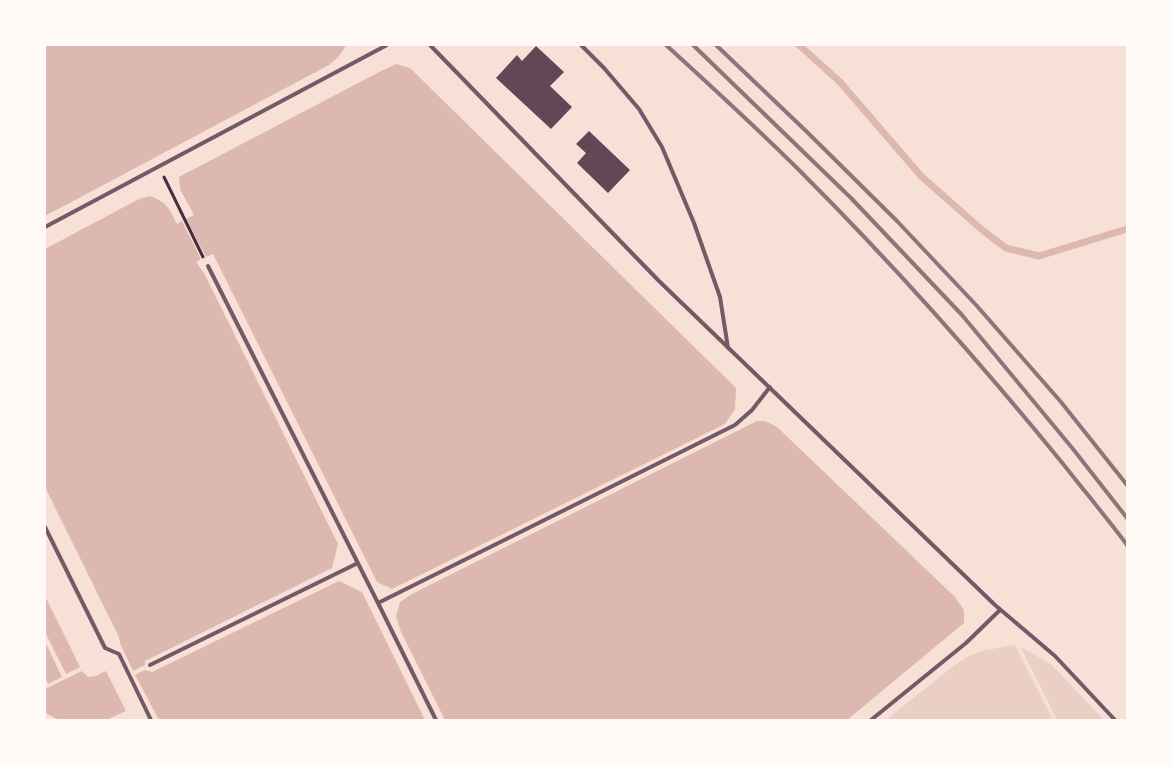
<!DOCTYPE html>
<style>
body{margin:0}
#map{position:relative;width:1172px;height:765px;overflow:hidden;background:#f7e1d7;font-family:Jost,sans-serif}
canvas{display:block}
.frame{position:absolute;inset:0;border:46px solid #fffaf5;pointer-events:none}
</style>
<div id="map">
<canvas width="1172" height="765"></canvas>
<div class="frame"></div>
</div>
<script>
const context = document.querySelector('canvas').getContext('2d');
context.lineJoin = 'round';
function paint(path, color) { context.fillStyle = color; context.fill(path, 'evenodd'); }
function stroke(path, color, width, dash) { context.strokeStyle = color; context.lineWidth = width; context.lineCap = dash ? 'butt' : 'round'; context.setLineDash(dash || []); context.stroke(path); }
const green = new Path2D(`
 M 1015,645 L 1053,720 L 886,720 L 956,664 L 969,656 L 981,651 Z
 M 1020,646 L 1052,665 L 1104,720 L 1057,720 Z`);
const water = new Path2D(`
 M 45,45 L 346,45 C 342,54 336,59 329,65 L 45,216 Z
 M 396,64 L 410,68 L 736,388 L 735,409 L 725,424 L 392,589 L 377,582 L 213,254 L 206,257 L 186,219 L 194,215 L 180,189 L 179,177 L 381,71 Z
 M 150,196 C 167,202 169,208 177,224 L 182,221 L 201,259 L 196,262 L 204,273 L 338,544 L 332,568 L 145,661 L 145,665 L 133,671 L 120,643 L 119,637 L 45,487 L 45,249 L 139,199 Z
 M 757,421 L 765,421 L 777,427 L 955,597 L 964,610 L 964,623 L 847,720 L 445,720 L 401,632 L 396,616 L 400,602 L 412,594 Z
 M 339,581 L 362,592 L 425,720 L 159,720 L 135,675 L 145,670 L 152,672 Z
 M 45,596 L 80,667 L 66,674 L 45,632 Z
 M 45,642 L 62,677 L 48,684 L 45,677 Z
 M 82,671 L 88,677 L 96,676 L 106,671 L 126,711 L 106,720 L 59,720 L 49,715 L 45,712 L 45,689 Z`);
const stream = new Path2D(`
 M 799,45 L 840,82 L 921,176 L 981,229 L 1006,248 L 1039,256 L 1127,229`);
const building = new Path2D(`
 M 536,46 L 564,72 L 550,86 L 572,107 L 551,129 L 496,78 L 517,55 L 522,61 Z
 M 589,131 L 630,170 L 608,193 L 577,163 L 586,153 L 576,144 Z`);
const path = new Path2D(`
 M 164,177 L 203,257`);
const service = new Path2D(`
 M 430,45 L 659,281 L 995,605 L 1055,656 L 1115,720
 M 581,45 L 604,68 L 639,109 L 662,147 L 694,223 L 720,297 L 728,348
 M 45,227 L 387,45
 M 208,266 L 378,603
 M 45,527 L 105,648 L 119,654 L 151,720
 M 150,665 L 358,563
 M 436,720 L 378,603 L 735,425 L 752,410 L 770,387
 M 871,720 L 966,643 L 1000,610`);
const rail = new Path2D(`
 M 666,45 C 712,87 757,128 801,172 C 894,265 981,363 1064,465 C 1085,492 1107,518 1127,545
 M 693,45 L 851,198 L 962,315 L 1073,449 L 1127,518
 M 716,45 L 806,131 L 897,221 L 977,306 L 1061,402 L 1127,485`);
paint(green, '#ebcfc5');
paint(water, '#dcb8b0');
stroke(stream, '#dcb8b0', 7);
paint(building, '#644757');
stroke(path, '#4a2c40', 3);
stroke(service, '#755966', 4);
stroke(rail, '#8f747c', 4);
</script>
